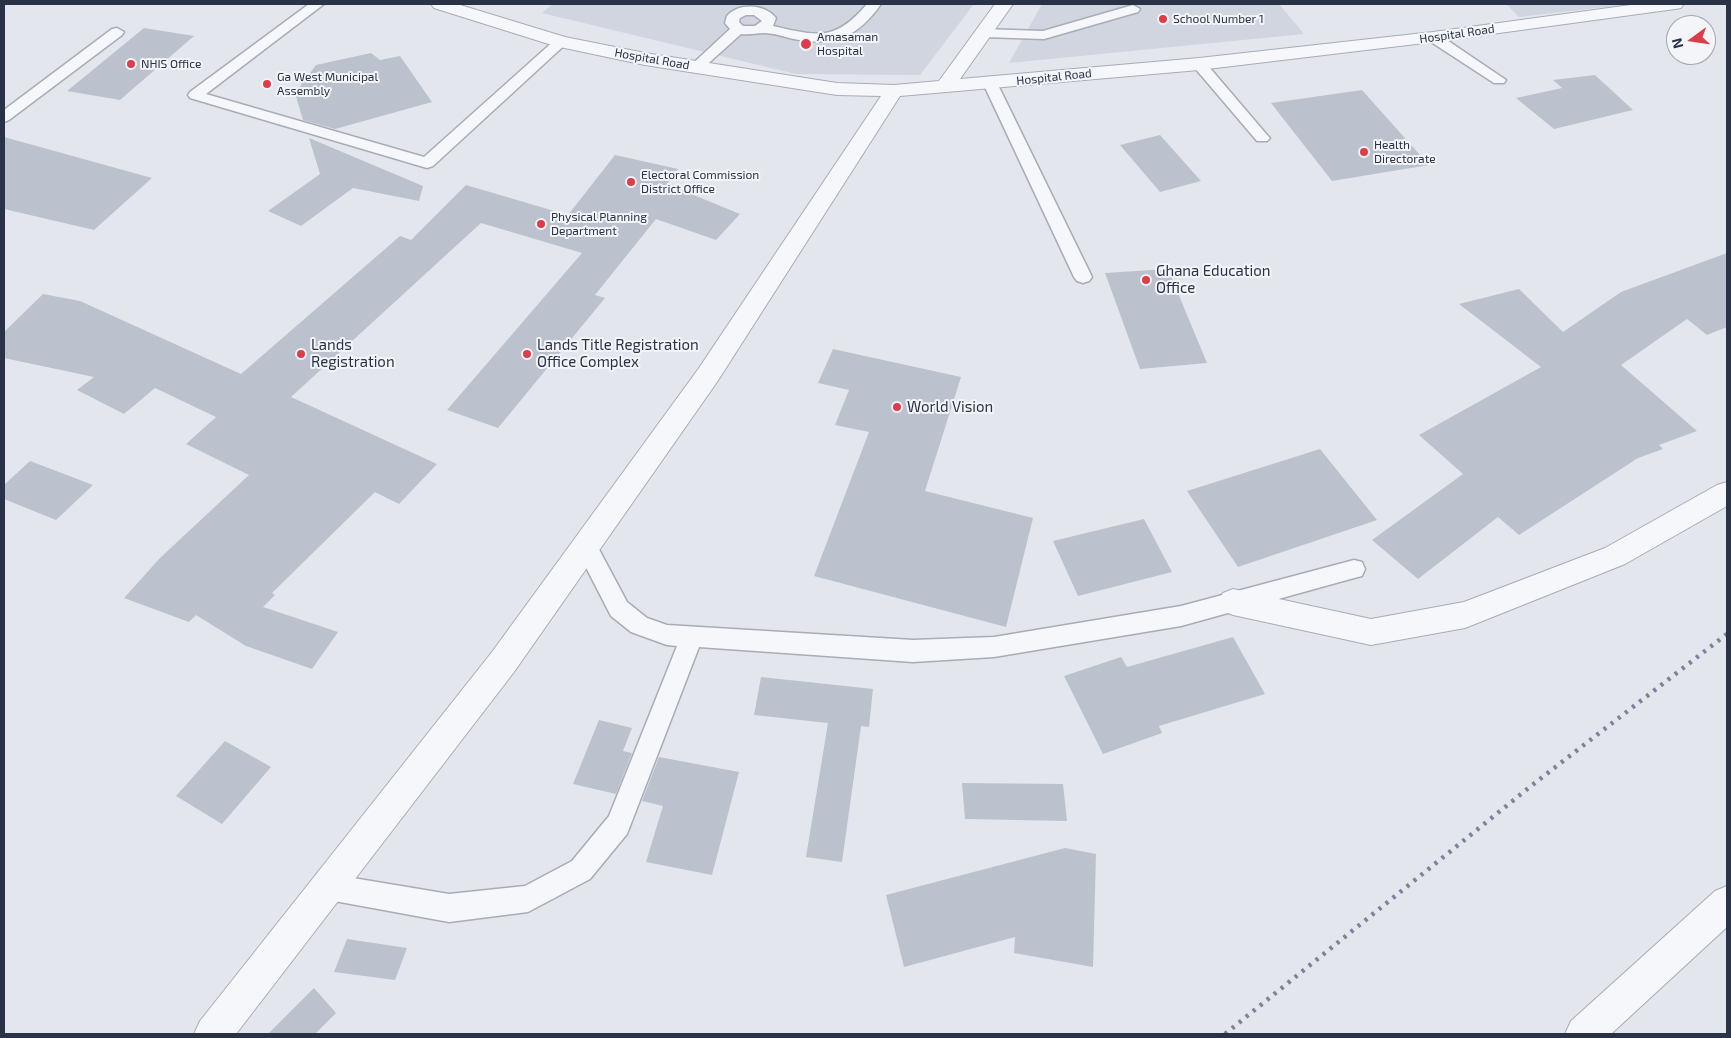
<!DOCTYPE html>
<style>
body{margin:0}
#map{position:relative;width:1731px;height:1038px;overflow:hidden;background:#e3e6ec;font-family:"Exo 2",sans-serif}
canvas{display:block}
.frame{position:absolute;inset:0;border:5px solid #293247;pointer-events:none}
.north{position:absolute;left:1666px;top:15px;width:50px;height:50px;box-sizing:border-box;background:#f3f5f9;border:1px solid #a2a7b2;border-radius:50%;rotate:256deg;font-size:14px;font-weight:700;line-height:20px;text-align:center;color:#293247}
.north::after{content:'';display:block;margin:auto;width:18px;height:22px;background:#dd3d4b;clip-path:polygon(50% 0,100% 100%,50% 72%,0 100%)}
</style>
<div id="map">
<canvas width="1731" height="1038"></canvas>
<div class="frame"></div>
<div class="north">N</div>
</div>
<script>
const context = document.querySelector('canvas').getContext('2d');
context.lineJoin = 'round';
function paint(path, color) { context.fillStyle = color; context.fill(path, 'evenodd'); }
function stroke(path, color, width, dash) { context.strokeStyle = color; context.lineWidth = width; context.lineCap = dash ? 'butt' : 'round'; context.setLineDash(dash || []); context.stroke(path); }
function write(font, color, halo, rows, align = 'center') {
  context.font = font + ' "Exo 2",sans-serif'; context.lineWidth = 4; context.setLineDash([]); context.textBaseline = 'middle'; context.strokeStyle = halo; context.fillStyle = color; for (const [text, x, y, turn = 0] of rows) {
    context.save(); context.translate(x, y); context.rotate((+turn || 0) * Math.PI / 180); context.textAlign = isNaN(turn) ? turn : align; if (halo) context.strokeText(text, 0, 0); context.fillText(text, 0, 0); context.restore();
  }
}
const built = new Path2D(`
 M 553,4 L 974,4 L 920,75 L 796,74 L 542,13 Z
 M 1042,4 L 1279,4 L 1304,34 L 1009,63 Z
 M 1506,4 L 1632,4 L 1519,17 Z`);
const building = new Path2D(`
 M 144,28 L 194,36 L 120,100 L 67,91 Z
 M 371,53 L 380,60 L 400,56 L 432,102 L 335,129 L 303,120 L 295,93 L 316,65 Z
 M 1595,75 L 1633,110 L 1554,129 L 1516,98 L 1562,88 L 1553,80 Z
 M 1362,90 L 1429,165 L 1332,181 L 1271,103 Z
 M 1160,135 L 1201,181 L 1160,192 L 1120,145 Z
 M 4,137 L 152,178 L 94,230 L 4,209 Z
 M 309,138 L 423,186 L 419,201 L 353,188 L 301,226 L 268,211 L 320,174 Z
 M 615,155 L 678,169 L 667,184 L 740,214 L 716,240 L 656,219 L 595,295 L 605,298 L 498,428 L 447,410 L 582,253 L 481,223 L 291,397 L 437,464 L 399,504 L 375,492 L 272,593 L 275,595 L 263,607 L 338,632 L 312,669 L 246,646 L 196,615 L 189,622 L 124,598 L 160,558 L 249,475 L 186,444 L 216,417 L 155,388 L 124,414 L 77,390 L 94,377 L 4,358 L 4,332 L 43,294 L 80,301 L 241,374 L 400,236 L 411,240 L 466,185 L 568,215 Z
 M 1727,253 L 1727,327 L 1707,335 L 1687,319 L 1621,365 L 1697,431 L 1659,445 L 1663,449 L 1638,458 L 1519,535 L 1498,517 L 1418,579 L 1372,540 L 1463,474 L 1419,435 L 1541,367 L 1459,304 L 1519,289 L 1563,332 L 1621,292 Z
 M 1168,269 L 1207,363 L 1140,369 L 1105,273 Z
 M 833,349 L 961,377 L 925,491 L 1033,518 L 1006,627 L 814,576 L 869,432 L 835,425 L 849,390 L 818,383 Z
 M 1320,449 L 1377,520 L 1238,567 L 1187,491 Z
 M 30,461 L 93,485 L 56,520 L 4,499 L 4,485 Z
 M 1144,519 L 1172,572 L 1078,596 L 1053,541 Z
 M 1233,637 L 1265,694 L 1159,726 L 1162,733 L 1103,754 L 1064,676 L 1121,657 L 1127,667 Z
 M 761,677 L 873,689 L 869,727 L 861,726 L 842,862 L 806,857 L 828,723 L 754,715 Z
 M 599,720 L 632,728 L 623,751 L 632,753 L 616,794 L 573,784 Z
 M 225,741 L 271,767 L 222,824 L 176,796 Z
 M 659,757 L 739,772 L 712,875 L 646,862 L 663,806 L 642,801 Z
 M 962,783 L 1063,784 L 1067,821 L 965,819 Z
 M 1065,848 L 1096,854 L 1093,967 L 1014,953 L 1015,937 L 904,967 L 886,895 Z
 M 347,939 L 407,948 L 395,980 L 334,972 Z
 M 314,988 L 336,1013 L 315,1034 L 268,1034 Z`);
const service = new Path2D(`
 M 309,4 L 324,4 L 206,94 L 424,157 L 556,39 L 566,39 L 568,42 L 433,166 L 427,168 L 190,98 L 188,95 L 190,92 Z
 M 867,4 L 881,4 C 858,37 834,47 794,39 C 785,37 774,33 764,33 C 756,33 749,35 741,34 L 701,70 L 691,70 L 689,67 L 730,29 L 725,23 L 727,16 C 739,2 765,4 776,18 L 773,26 C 818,36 835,42 867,4 ZM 746,15 L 754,15 L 762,21 L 755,26 L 743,26 L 739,22 L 740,18 Z
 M 1133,5 L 1140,9 L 1138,12 L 1044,39 L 983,37 L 976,33 L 983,29 L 1043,31 Z
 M 117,28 L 124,32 L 122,35 L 9,120 L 4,122 L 4,110 L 112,29 Z
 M 1433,33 L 1438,34 L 1506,80 L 1504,83 L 1494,83 L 1428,40 L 1426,37 Z
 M 1199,60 L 1204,61 L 1267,135 L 1270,138 L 1267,141 L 1257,141 L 1194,67 L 1192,64 L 1194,61 Z
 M 990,79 L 995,80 L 997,83 L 1092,277 L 1089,281 L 1083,283 L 1077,281 L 1074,277 L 983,83 L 985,80 Z
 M 586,537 L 594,540 L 627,602 L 647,618 L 667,625 L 913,640 L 994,637 L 1181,606 L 1354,560 L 1362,562 L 1365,569 L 1362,576 L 1354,578 L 1181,626 L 994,657 L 913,662 L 699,647 L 627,834 L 590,879 L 528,912 L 449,922 L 329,900 L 320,896 L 316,887 L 320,878 L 329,874 L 449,894 L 525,886 L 572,861 L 609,816 L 677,646 L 667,645 L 631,632 L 611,616 L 575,546 L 578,540 Z`);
const minor = new Path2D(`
 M 431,4 L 457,4 L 565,37 L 645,53 L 837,83 L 894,85 L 939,81 L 995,4 L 1013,4 L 960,79 L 1199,58 L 1433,32 L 1638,4 L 1684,4 L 1681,8 L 1675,9 L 1433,42 L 1199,70 L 900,96 L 717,382 L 514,672 L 236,1034 L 194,1034 L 200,1021 L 492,652 L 699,368 L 881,96 L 837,95 L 645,65 L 555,46 L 434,8 Z
 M 1727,482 L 1727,506 L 1625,564 L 1465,628 L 1371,645 L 1233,615 L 1223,611 L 1218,602 L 1223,593 L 1233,589 L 1371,619 L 1464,602 L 1605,548 L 1717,485 Z
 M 1727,886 L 1727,927 L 1611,1034 L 1565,1034 L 1571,1021 L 1715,891 Z`);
const rail = new Path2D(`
 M 1225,1034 L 1531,786 L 1727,634`);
const markers = [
 [1163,19,5,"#dd3d4b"],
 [806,44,6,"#dd3d4b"],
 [131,64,5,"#dd3d4b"],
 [267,84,5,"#dd3d4b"],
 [1364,152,5,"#dd3d4b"],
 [631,182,5,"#dd3d4b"],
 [541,224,5,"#dd3d4b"],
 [1146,280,5,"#dd3d4b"],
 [301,354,5,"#dd3d4b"],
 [527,354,5,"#dd3d4b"],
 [897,407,5,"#dd3d4b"]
];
const farPoinames = [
 ["School Number 1",1173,19],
 ["Amasaman",817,37],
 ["Hospital",817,51],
 ["NHIS Office",141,64],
 ["Ga West Municipal",277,77],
 ["Assembly",277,91],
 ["Health",1374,145],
 ["Directorate",1374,159],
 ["Electoral Commission",641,175],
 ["District Office",641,189],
 ["Physical Planning",551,217],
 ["Department",551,231]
];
const farStreetnames = [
 ["Hospital Road",1457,34,-8],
 ["Hospital Road",652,59,10],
 ["Hospital Road",1054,77,-6]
];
const poiNames = [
 ["Ghana Education",1156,271],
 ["Office",1156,288],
 ["Lands",311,345],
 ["Registration",311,362],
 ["Lands Title Registration",537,345],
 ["Office Complex",537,362],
 ["World Vision",907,407]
];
paint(built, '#d1d5df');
paint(building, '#bcc2cd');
stroke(service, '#a7acb7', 3);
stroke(minor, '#a7acb7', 2);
paint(service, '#f6f7fa');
paint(minor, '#f6f7fa');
stroke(rail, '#7b8498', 4.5, [3, 6]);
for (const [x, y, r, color] of markers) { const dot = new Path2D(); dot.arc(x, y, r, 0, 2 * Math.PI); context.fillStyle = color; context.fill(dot); stroke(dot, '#f3f5f9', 2); }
write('12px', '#293247', '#f3f5f9', farPoinames, 'left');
write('12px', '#293247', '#f3f5f9', farStreetnames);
write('15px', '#293247', '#f3f5f9', poiNames, 'left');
</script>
